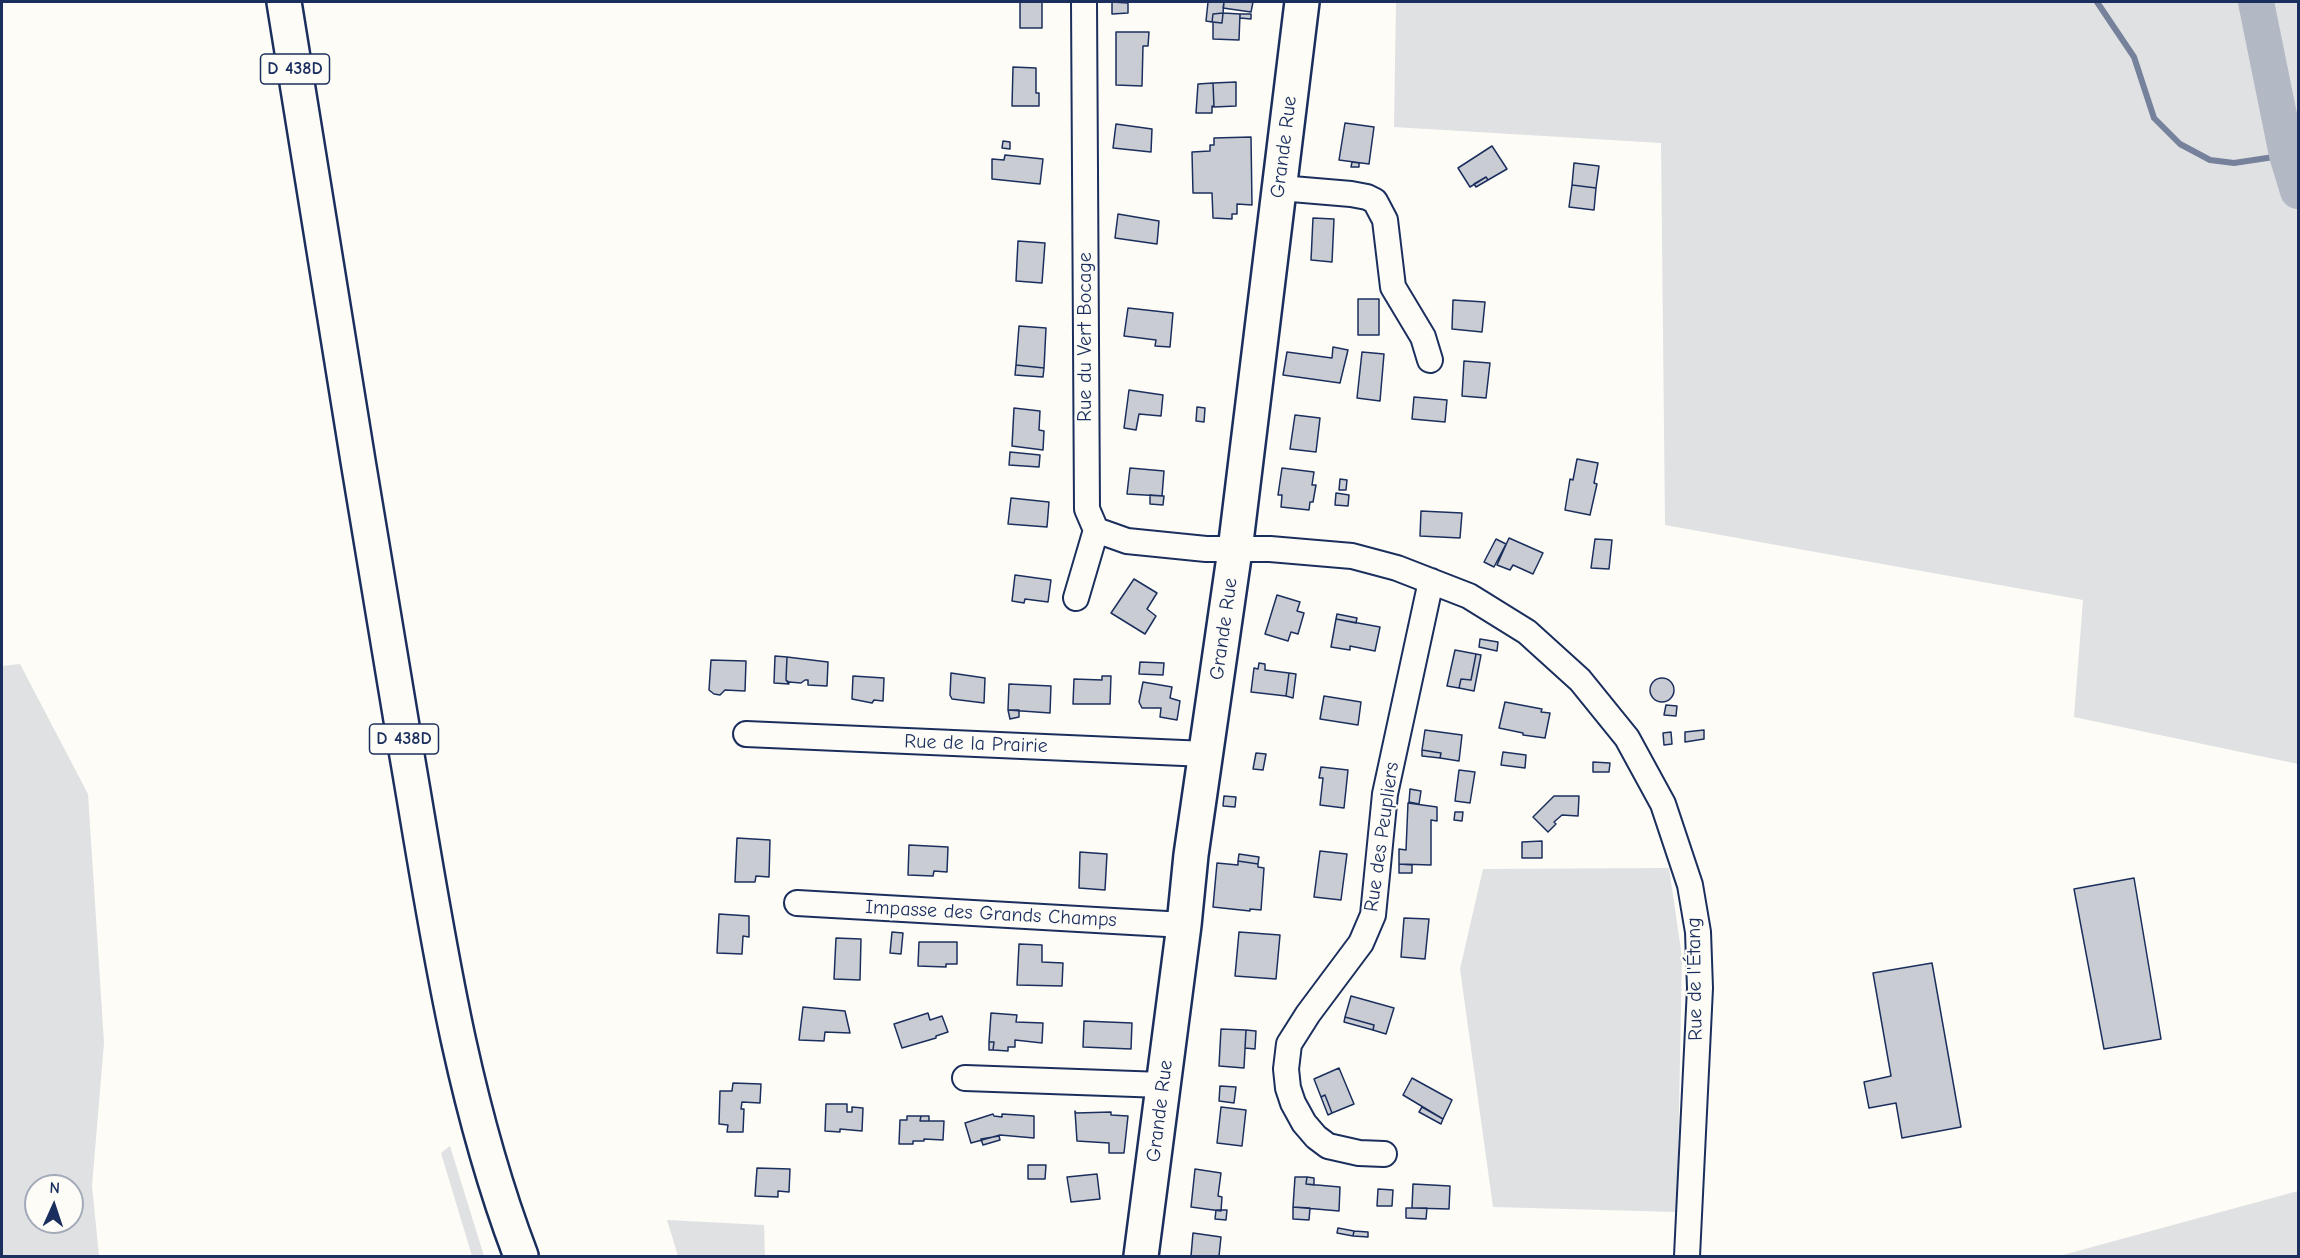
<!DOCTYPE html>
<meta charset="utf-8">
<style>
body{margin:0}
#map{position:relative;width:2300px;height:1258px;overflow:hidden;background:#fdfcf7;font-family:"Comic Neue",sans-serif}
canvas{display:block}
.frame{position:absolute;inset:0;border:3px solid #1b2f5e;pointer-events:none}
.north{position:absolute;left:24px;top:1174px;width:60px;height:60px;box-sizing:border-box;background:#fdfcf7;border:2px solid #a3aaba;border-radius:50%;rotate:3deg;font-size:16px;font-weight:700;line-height:24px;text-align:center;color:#1b2f5e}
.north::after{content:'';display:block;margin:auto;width:21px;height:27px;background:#1b2f5e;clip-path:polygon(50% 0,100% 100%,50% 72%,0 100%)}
</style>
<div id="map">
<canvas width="2300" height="1258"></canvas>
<div class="frame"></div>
<div class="north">N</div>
</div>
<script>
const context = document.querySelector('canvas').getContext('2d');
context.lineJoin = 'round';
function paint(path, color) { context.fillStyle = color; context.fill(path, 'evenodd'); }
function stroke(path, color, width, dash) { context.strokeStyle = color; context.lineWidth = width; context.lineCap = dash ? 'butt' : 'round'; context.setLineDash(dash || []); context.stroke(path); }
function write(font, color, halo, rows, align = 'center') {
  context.font = font + ' "Comic Neue",sans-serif'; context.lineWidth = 4.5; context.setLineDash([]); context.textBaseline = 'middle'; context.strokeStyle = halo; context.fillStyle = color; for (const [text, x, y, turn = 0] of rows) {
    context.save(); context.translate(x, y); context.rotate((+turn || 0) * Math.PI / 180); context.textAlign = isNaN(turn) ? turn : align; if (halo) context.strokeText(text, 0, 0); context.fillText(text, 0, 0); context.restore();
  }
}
const green = new Path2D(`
 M 1396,2 L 2298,2 L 2298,764 L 2074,717 L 2083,600 L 1665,525 L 1661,143 L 1394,127 Z
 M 20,664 L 88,794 L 104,1043 L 92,1186 L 99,1256 L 2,1256 L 2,666 ZM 36,1186 L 72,1186 L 72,1222 L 36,1222 Z
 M 1669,868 L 1682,957 L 1677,1212 L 1493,1207 L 1460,969 L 1483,869 Z
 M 450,1146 L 484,1256 L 472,1256 L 441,1153 Z
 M 2298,1191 L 2298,1256 L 2059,1256 Z
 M 667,1220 L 764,1225 L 765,1256 L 678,1256 Z`);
const stream = new Path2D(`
 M 2097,2 L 2134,57 L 2154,118 L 2180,144 L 2210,160 L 2234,163 L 2287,155`);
const river = new Path2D(`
 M 2256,2 L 2287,155 L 2298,191`);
const building = new Path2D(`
 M 1020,2 L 1042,2 L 1042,28 L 1020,28 Z
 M 1112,2 L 1128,3 L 1128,13 L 1112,14 Z
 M 1208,2 L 1224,2 L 1223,13 L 1213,14 L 1212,22 L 1206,21 Z
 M 1224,2 L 1253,2 L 1251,12 L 1223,8 Z
 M 1223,13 L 1222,23 L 1212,22 L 1213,14 Z
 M 1223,13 L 1240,14 L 1239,40 L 1213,39 L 1213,22 L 1222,23 Z
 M 1240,14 L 1251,14 L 1251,19 L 1240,18 Z
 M 1116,32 L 1149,32 L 1148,46 L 1143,46 L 1142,86 L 1116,85 Z
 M 1013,67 L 1036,68 L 1036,93 L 1039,93 L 1039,106 L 1012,106 Z
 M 1236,82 L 1236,106 L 1214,107 L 1213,83 Z
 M 1213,83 L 1214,107 L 1212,106 L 1212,113 L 1196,113 L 1198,84 Z
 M 1345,123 L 1374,127 L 1369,164 L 1339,160 Z
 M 1116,124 L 1152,129 L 1151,152 L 1113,148 Z
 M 1251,137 L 1252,205 L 1237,204 L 1237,214 L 1232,214 L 1232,219 L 1213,218 L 1212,193 L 1193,193 L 1192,152 L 1210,151 L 1210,145 L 1214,145 L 1214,138 Z
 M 1003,141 L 1010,142 L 1010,149 L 1002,148 Z
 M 1492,146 L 1507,169 L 1488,180 L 1486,177 L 1470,187 L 1458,168 Z
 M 1005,155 L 1043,159 L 1040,184 L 992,179 L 992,159 L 1004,160 Z
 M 1352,162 L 1359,163 L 1359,167 L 1351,167 Z
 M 1574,163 L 1599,166 L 1596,188 L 1572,185 Z
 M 1486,177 L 1488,180 L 1476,187 L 1474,184 Z
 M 1572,185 L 1596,188 L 1594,210 L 1569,207 Z
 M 1118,214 L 1159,221 L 1157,244 L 1115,238 Z
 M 1313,218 L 1334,219 L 1332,262 L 1311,260 Z
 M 1018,241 L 1045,243 L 1042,283 L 1016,281 Z
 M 1358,299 L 1379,299 L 1379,335 L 1358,335 Z
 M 1453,300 L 1485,302 L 1482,332 L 1452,329 Z
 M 1128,308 L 1173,313 L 1170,347 L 1155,346 L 1156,340 L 1124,336 Z
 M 1019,326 L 1046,328 L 1044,368 L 1016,365 Z
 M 1333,347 L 1348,350 L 1340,383 L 1283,375 L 1287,352 L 1332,358 Z
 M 1362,352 L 1384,354 L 1380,401 L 1357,398 Z
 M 1464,361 L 1490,363 L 1486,398 L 1462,396 Z
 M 1016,365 L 1044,368 L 1043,377 L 1015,375 Z
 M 1129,390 L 1163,395 L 1161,416 L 1139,414 L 1136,430 L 1124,428 Z
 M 1414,397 L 1447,400 L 1445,422 L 1412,419 Z
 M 1197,407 L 1205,408 L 1204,422 L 1196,421 Z
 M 1014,408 L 1040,411 L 1039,430 L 1044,431 L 1043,450 L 1012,446 Z
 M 1295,415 L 1320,418 L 1316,452 L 1290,449 Z
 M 1010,452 L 1040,455 L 1039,467 L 1009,465 Z
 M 1577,459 L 1598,463 L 1594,483 L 1597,484 L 1590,515 L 1565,510 L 1570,479 L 1573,480 Z
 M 1130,468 L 1164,471 L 1162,496 L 1127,494 Z
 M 1282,468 L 1314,472 L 1312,485 L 1316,485 L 1313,502 L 1310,502 L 1309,510 L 1281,507 L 1282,495 L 1278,495 Z
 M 1340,479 L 1347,480 L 1346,490 L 1339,490 Z
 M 1336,493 L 1349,495 L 1348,506 L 1335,505 Z
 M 1150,495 L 1164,496 L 1163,505 L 1150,504 Z
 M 1011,498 L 1049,502 L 1047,527 L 1008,524 Z
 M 1421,511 L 1462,513 L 1460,538 L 1420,536 Z
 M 1509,538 L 1543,553 L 1533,574 L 1513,565 L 1510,570 L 1497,565 Z
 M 1496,539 L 1506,544 L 1494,567 L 1484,562 Z
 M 1595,539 L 1612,540 L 1609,569 L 1591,568 Z
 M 1015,575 L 1051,580 L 1048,602 L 1025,599 L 1024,603 L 1012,601 Z
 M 1134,579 L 1157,593 L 1147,609 L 1156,616 L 1145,634 L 1111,613 Z
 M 1277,595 L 1300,602 L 1297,611 L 1304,613 L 1298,634 L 1291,632 L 1288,641 L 1265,634 Z
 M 1337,614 L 1357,618 L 1356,623 L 1336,619 Z
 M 1336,619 L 1380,627 L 1375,651 L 1350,646 L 1350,650 L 1331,647 Z
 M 1480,639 L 1498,642 L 1497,651 L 1479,647 Z
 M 1455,650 L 1476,654 L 1471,680 L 1461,679 L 1459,688 L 1447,686 Z
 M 1476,654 L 1481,655 L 1474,691 L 1459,688 L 1461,679 L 1471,680 Z
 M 775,656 L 787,657 L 786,680 L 789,684 L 774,683 Z
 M 787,657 L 828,662 L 827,686 L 808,685 L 808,680 L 805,680 L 801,683 L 789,682 L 786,680 Z
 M 711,660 L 746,661 L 745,691 L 725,690 L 720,695 L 714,694 L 709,690 Z
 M 1140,662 L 1164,663 L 1163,675 L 1139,674 Z
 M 1259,663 L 1265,664 L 1265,670 L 1289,673 L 1286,696 L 1251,692 L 1254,668 L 1258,669 Z
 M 951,673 L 985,678 L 984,703 L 952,699 L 950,695 Z
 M 1289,673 L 1296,674 L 1293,698 L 1286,696 Z
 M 853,676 L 884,678 L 883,701 L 874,700 L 872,703 L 852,699 Z
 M 1102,676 L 1111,676 L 1110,704 L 1073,704 L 1074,679 L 1102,680 Z
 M1650 690a12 12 0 1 1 24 0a12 12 0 1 1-24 0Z
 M 1143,682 L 1172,687 L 1170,698 L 1180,701 L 1177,720 L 1160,717 L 1161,708 L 1142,708 L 1139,702 Z
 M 1009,684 L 1051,686 L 1050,713 L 1008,710 Z
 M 1324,696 L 1361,702 L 1358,725 L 1320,719 Z
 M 1505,702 L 1542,709 L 1541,712 L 1550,713 L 1545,738 L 1523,735 L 1523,733 L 1499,728 Z
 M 1666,705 L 1677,706 L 1676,716 L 1664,715 Z
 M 1008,710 L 1019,710 L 1019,717 L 1010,719 Z
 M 1425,730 L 1462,735 L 1459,761 L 1440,758 L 1441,753 L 1422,750 Z
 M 1704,730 L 1704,739 L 1685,742 L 1685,732 Z
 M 1671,732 L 1672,744 L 1664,745 L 1663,733 Z
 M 1422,750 L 1441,753 L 1440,758 L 1422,756 Z
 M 1503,752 L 1526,755 L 1525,768 L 1501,765 Z
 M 1256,753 L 1266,754 L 1263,770 L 1253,769 Z
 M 1593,762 L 1610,763 L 1609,772 L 1593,772 Z
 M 1321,767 L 1348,770 L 1344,808 L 1320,805 L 1323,778 L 1319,778 Z
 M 1459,770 L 1475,772 L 1470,803 L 1455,801 Z
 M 1410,789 L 1421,791 L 1419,804 L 1409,802 Z
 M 1224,796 L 1236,797 L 1235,807 L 1223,806 Z
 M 1554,796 L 1579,796 L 1578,816 L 1562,815 L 1554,822 L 1556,824 L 1548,832 L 1533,817 Z
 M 1408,803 L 1437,807 L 1437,821 L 1431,820 L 1431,865 L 1399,864 L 1399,849 L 1406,850 Z
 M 1455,812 L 1463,812 L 1462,821 L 1454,820 Z
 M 737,838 L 770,840 L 769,877 L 756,876 L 755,882 L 735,882 Z
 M 1542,841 L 1542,858 L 1522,858 L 1522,842 Z
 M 909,845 L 948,847 L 947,872 L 934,871 L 933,876 L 908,875 Z
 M 1320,851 L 1347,854 L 1341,900 L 1314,897 Z
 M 1080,852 L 1107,854 L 1105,890 L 1079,888 Z
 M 1239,854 L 1259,857 L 1258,864 L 1238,861 Z
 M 1238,861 L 1258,864 L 1258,867 L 1264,868 L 1261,910 L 1250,909 L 1250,911 L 1213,907 L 1217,863 L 1238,865 Z
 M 1399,864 L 1412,865 L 1412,873 L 1399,873 Z
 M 2134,878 L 2161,1039 L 2104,1049 L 2074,889 Z
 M 719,914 L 749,916 L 749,937 L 743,936 L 742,954 L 717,953 Z
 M 1404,918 L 1429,919 L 1425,959 L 1401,957 Z
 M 892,932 L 903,933 L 901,954 L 890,953 Z
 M 1239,932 L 1280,935 L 1276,979 L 1235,976 Z
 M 836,938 L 861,939 L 860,980 L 834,979 Z
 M 919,942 L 957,942 L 957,964 L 946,964 L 946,967 L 918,966 Z
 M 1019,944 L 1042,945 L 1042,962 L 1063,963 L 1062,986 L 1017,985 Z
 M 1932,963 L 1961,1127 L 1902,1138 L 1896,1103 L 1869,1108 L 1864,1082 L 1891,1076 L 1873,973 Z
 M 1351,996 L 1394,1008 L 1386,1034 L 1373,1030 L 1374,1025 L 1345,1017 Z
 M 803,1007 L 845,1011 L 850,1033 L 825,1032 L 824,1041 L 799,1040 Z
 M 928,1013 L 930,1020 L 942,1016 L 948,1032 L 936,1036 L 936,1038 L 902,1048 L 894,1024 Z
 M 991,1013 L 1017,1015 L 1016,1022 L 1043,1023 L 1042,1043 L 1015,1040 L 1015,1047 L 1008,1047 L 1008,1051 L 993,1050 L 994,1042 L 989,1042 Z
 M 1345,1017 L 1374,1025 L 1373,1030 L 1344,1022 Z
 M 1084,1021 L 1132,1023 L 1131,1049 L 1083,1047 Z
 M 1221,1029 L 1246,1030 L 1244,1068 L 1219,1066 Z
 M 1246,1030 L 1256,1031 L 1255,1049 L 1245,1048 Z
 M 989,1042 L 994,1042 L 993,1050 L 989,1050 Z
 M 1339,1068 L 1354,1104 L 1332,1113 L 1325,1095 L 1321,1097 L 1314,1079 Z
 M 1412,1078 L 1452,1100 L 1443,1119 L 1403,1095 Z
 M 733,1083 L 761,1084 L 760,1103 L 742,1102 L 741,1109 L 744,1109 L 743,1132 L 727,1132 L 728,1125 L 719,1124 L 720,1091 L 732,1091 Z
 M 1220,1086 L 1236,1087 L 1234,1103 L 1219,1101 Z
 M 1325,1095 L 1332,1113 L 1328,1115 L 1321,1097 Z
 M 826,1104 L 847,1104 L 847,1112 L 852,1112 L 852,1107 L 863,1108 L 862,1131 L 840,1129 L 840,1132 L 825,1131 Z
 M 1221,1107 L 1246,1110 L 1242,1146 L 1217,1143 Z
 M 1422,1107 L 1443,1119 L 1441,1124 L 1419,1112 Z
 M 1075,1111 L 1076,1113 L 1111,1112 L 1111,1115 L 1128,1116 L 1124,1153 L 1109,1153 L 1109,1143 L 1077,1141 Z
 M 993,1114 L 994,1116 L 1002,1117 L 1002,1114 L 1034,1116 L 1034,1138 L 1000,1135 L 971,1143 L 965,1123 Z
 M 907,1116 L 921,1116 L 920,1121 L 944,1121 L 943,1140 L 924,1139 L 924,1141 L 913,1141 L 913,1144 L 899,1144 L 900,1120 L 907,1120 Z
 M 921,1116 L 929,1116 L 929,1121 L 920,1121 Z
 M 999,1136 L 1000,1140 L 983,1145 L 981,1139 Z
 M 1028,1165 L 1046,1165 L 1045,1179 L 1028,1179 Z
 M 757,1168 L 790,1169 L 789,1192 L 778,1191 L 778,1197 L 755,1196 Z
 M 1195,1169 L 1221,1173 L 1218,1196 L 1222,1197 L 1221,1211 L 1191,1207 Z
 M 1097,1174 L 1100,1199 L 1071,1202 L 1067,1177 Z
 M 1295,1177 L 1307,1177 L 1306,1184 L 1340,1187 L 1339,1211 L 1293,1207 Z
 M 1307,1177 L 1314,1178 L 1314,1185 L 1306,1184 Z
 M 1413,1184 L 1450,1186 L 1449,1209 L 1412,1208 Z
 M 1378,1189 L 1393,1190 L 1392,1206 L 1377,1206 Z
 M 1293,1207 L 1310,1208 L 1309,1220 L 1293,1219 Z
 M 1406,1208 L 1427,1208 L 1426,1219 L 1406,1218 Z
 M 1216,1210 L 1227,1210 L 1226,1220 L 1215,1219 Z
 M 1338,1228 L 1354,1231 L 1353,1236 L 1337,1233 Z
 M 1354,1231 L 1368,1232 L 1368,1237 L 1353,1236 Z
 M 1193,1233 L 1221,1237 L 1219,1256 L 1191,1256 Z`);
const street = new Path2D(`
 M 1084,2 L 1087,509 L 1096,530 L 1127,541 L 1206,549 L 1270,549 L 1352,556 L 1397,568 L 1469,596 L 1527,632 L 1580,680 L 1627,738 L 1663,804 L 1690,885 L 1698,932 L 1700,988 L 1687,1256
 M 1280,188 L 1351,194 L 1367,197 L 1375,201 L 1385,220 L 1393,287 L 1423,337 L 1430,360
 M 1076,598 L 1096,530
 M 746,734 L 1206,754
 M 797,903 L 1184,925
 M 965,1078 L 1163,1085
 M 1384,1154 L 1359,1153 L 1328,1146 L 1316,1137 L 1304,1123 L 1293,1103 L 1288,1088 L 1286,1069 L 1289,1044 L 1308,1014 L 1361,943 L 1373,915 L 1385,794 L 1431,581`);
const secondary = new Path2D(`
 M 1141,1256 L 1184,925 L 1191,855 L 1235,550 L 1302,2`);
const primary = new Path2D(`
 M 284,2 C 324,249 363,497 405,744 C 435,917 458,1091 521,1256`);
const shields = [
 [295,69,69],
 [404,739,69]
];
const shieldNames = [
 ["D 438D",295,69],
 ["D 438D",404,739]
];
const streetNames = [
 ["Grande Rue",1284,147,-83],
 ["Rue du Vert Bocage",1085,337,-90],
 ["Grande Rue",1224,629,-82],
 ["Rue de la Prairie",976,744,2],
 ["Rue des Peupliers",1382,837,-82],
 ["Impasse des Grands Champs",991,914,3],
 ["Rue de l'Étang",1695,979,-91],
 ["Grande Rue",1160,1111,-83]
];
paint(green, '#e0e1e3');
stroke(stream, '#76819c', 6);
stroke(river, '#b3b8c5', 36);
paint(building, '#c9ccd3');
stroke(building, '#1b2f5e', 1.5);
stroke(street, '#1b2f5e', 28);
stroke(secondary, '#1b2f5e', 38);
stroke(primary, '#1b2f5e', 38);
stroke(street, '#fdfcf7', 24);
stroke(secondary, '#fdfcf7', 33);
stroke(primary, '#fdfcf7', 33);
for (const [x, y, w] of shields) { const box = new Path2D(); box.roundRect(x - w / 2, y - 15, w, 30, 4.5); context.fillStyle = '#fdfcf7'; context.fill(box); stroke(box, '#1b2f5e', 1.5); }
write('bold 18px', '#1b2f5e', null, shieldNames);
write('20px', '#1b2f5e', '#fdfcf7', streetNames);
</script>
